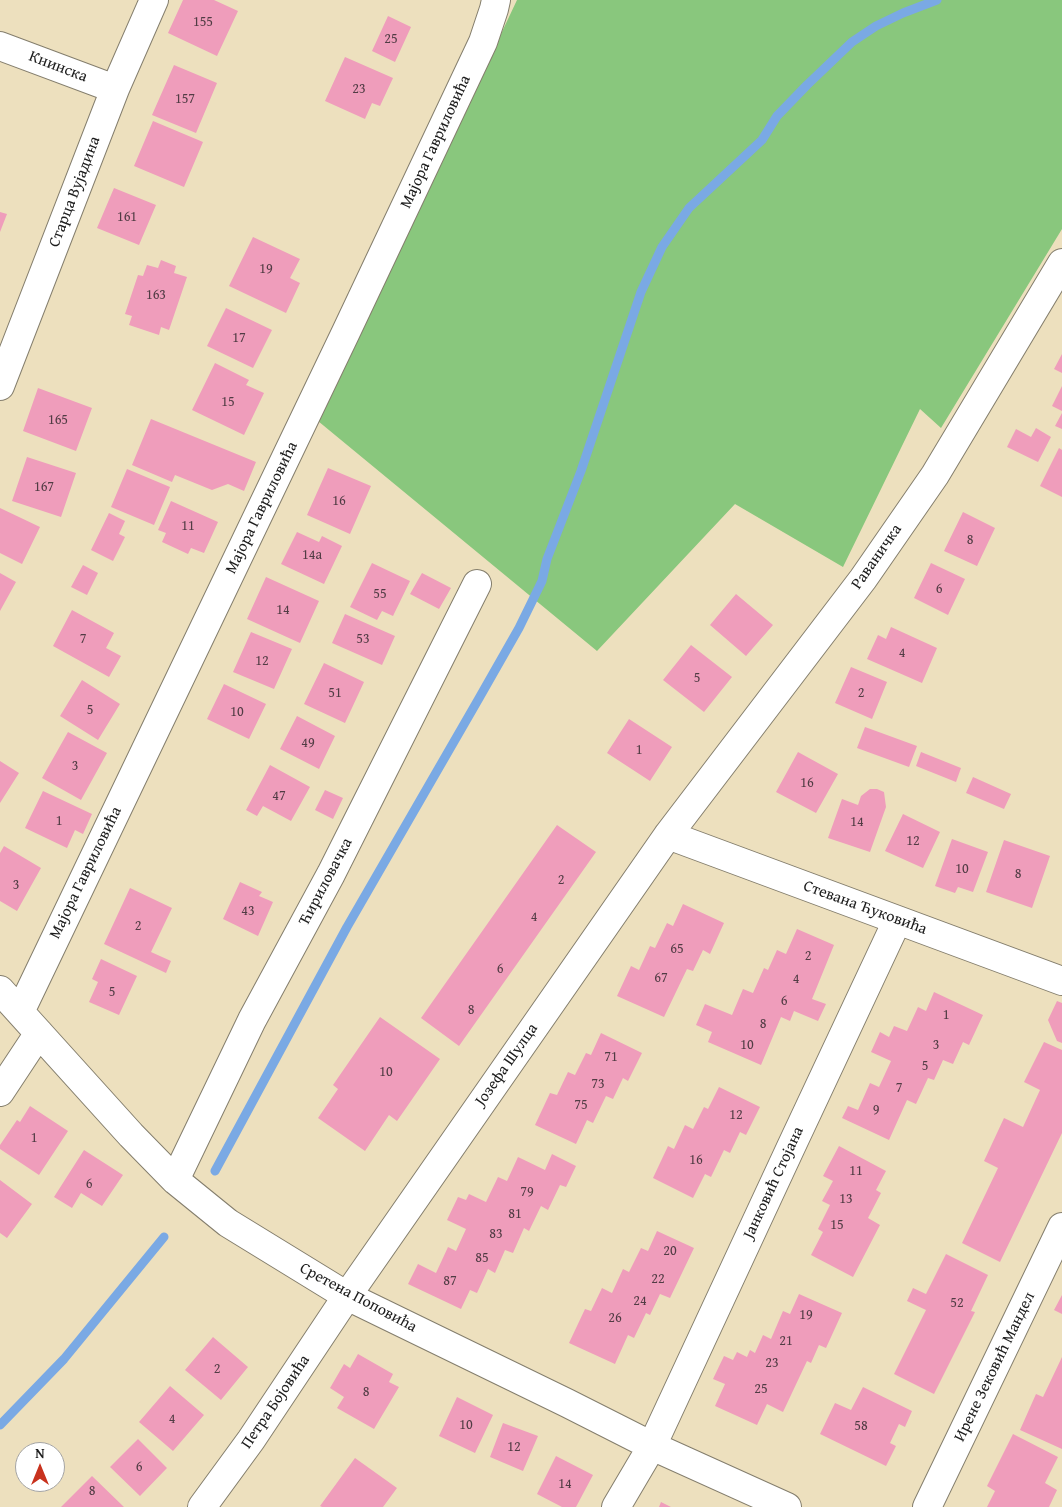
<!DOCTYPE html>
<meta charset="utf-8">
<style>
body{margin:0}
#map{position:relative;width:1062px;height:1507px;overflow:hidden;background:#ede0be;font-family:"Gentium Book Plus",serif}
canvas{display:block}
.north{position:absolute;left:15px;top:1442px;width:50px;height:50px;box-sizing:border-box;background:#fff;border:1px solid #a4a4a4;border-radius:50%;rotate:0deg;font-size:14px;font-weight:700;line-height:20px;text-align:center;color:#1c1c1c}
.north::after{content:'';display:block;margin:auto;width:18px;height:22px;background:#c8321e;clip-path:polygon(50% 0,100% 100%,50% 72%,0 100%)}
</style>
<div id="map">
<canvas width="1062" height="1507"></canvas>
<div class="north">N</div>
</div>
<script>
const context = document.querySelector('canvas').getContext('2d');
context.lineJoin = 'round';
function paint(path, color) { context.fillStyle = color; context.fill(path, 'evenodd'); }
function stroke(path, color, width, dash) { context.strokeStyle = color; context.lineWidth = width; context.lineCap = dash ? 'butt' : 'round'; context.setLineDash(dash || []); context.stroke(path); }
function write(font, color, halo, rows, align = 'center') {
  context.font = font + ' "Gentium Book Plus",serif'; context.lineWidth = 4.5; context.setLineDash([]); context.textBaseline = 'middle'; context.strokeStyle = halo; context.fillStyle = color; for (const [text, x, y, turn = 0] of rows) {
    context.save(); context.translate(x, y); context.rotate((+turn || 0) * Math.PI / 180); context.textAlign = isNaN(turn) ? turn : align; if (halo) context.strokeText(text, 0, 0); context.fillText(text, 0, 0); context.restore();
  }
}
const green = new Path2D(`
 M 517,0 L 1062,0 L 1062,229 L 941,428 L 920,409 L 843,567 L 735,504 L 597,651 L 318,421 Z`);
const stream = new Path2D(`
 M 215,1171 L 347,927 L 478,700 L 519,628 L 542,581 L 547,559 L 581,471 L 641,292 L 662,247 L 689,208 L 762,140 L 777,116 L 807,85 L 852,42 L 876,26 L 903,13 L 937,0
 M 0,1425 L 64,1359 L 164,1237`);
const building = new Path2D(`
 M 183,0 L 214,0 L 238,11 L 217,56 L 168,33 Z
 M 388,16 L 411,27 L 395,62 L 372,51 Z
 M 345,57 L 393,78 L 380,106 L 372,103 L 365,119 L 325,101 Z
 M 174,65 L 217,83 L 196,133 L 152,115 Z
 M 153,121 L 203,142 L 184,187 L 134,166 Z
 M 114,188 L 156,205 L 139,245 L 97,228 Z
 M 0,212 L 7,214 L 0,232 Z
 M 253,237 L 300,259 L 290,278 L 300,283 L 286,313 L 229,286 Z
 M 161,260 L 176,266 L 174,273 L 187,277 L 169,330 L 161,327 L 159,335 L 129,325 L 132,316 L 125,314 L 138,275 L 143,276 L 147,265 L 158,268 Z
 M 226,308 L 272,330 L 253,368 L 207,346 Z
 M 1062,354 L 1062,373 L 1054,369 Z
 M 215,363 L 249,380 L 246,385 L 264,393 L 244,435 L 192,410 Z
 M 1062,386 L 1062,411 L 1052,406 Z
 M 38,388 L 92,408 L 76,451 L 23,431 Z
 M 1062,413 L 1062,429 L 1055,426 Z
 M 151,419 L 256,462 L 244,491 L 228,484 L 212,490 L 175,475 L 172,482 L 132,465 Z
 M 1036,428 L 1051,437 L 1038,462 L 1007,447 L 1016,429 L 1031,437 Z
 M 1059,448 L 1062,450 L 1062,497 L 1040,486 Z
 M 27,457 L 76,473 L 61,517 L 12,501 Z
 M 328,468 L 371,486 L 350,534 L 307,515 Z
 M 127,469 L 170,487 L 154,525 L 111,507 Z
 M 171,501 L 218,522 L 204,553 L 191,548 L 188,554 L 162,542 L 166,533 L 158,530 Z
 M 0,508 L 40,527 L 22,564 L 0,553 Z
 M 963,512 L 995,528 L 977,566 L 944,551 Z
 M 109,513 L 125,521 L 119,534 L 125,537 L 113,561 L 91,550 Z
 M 297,532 L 319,542 L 322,536 L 342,546 L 324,584 L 281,564 Z
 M 372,563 L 410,581 L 393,616 L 382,611 L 377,620 L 350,607 Z
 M 931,563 L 965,579 L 948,615 L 914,598 Z
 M 83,565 L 98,573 L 87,595 L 71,587 Z
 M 0,573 L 16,582 L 0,611 Z
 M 422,573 L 451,588 L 439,609 L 410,594 Z
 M 266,577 L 319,601 L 300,643 L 247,619 Z
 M 736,594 L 773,625 L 746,656 L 710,625 Z
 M 72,610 L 114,633 L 106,648 L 121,656 L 109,677 L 53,646 Z
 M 345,614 L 395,636 L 382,665 L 332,643 Z
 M 891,627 L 937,648 L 922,683 L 867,659 L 878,635 L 886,639 Z
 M 251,632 L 292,649 L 274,689 L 233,672 Z
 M 691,645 L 732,677 L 704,712 L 663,680 Z
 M 324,663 L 364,682 L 345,723 L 304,704 Z
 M 851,667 L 887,682 L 872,719 L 835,703 Z
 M 82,680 L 120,704 L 98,740 L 60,716 Z
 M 224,684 L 266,704 L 249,739 L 207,719 Z
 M 297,716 L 335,736 L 319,769 L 280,749 Z
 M 629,719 L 672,747 L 650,781 L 607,753 Z
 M 865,727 L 917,746 L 909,767 L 857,748 Z
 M 68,732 L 107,753 L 81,800 L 42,778 Z
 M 798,752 L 838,774 L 816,813 L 776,792 Z
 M 921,752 L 961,768 L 956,782 L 916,766 Z
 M 0,761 L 19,773 L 0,803 Z
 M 270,765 L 310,787 L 291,821 L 263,806 L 257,816 L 246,810 Z
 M 973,777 L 1011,794 L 1004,809 L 966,793 Z
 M 870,789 L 877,789 L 884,792 L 886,807 L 870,852 L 828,838 L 842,799 L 858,805 L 861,796 Z
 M 325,790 L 343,798 L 333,819 L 315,810 Z
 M 43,791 L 92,814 L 83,834 L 75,830 L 67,848 L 25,828 Z
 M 903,814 L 940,832 L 923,868 L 885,851 Z
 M 557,825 L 596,852 L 459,1046 L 421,1018 Z
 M 952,839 L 988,852 L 973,892 L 958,887 L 955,893 L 935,886 Z
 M 1004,840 L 1050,856 L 1032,908 L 986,892 Z
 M 4,846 L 41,868 L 17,911 L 0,901 L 0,853 Z
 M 240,882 L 262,892 L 259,896 L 273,902 L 258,936 L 223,919 Z
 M 130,888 L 172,908 L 151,952 L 171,961 L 166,973 L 104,944 Z
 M 683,904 L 724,923 L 710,954 L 703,950 L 693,971 L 687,969 L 664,1017 L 617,996 L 631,966 L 639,970 L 650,946 L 655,948 L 667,923 L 673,926 Z
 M 797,929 L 834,945 L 812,999 L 826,1004 L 818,1021 L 794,1011 L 790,1021 L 781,1017 L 761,1065 L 708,1042 L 712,1032 L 696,1025 L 705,1004 L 732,1015 L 743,989 L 753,993 L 764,968 L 768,970 L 777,950 L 786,954 Z
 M 101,959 L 137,976 L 119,1015 L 89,1002 L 98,982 L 92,979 Z
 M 934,992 L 983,1015 L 969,1045 L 963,1042 L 953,1064 L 943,1060 L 934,1080 L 928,1078 L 916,1104 L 907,1100 L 889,1140 L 842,1118 L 848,1106 L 858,1110 L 870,1083 L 879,1087 L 891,1061 L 871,1052 L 880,1032 L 889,1037 L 894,1026 L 907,1031 L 918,1007 L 926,1011 Z
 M 1057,1001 L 1062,1003 L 1062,1043 L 1057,1041 L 1048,1020 Z
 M 380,1017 L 440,1059 L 397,1121 L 389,1115 L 365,1151 L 318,1118 L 338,1089 L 333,1085 Z
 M 601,1033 L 642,1053 L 628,1081 L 623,1078 L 613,1099 L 606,1096 L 593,1123 L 587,1120 L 576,1144 L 535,1125 L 550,1093 L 557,1095 L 568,1072 L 575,1075 L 586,1053 L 591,1055 Z
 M 1044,1042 L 1062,1050 L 1062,1133 L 1000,1262 L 962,1243 L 998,1168 L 984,1161 L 1004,1118 L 1023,1127 L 1040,1090 L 1024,1082 Z
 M 719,1087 L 760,1107 L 746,1135 L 740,1132 L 730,1153 L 724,1150 L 711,1177 L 705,1174 L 693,1198 L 653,1178 L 668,1146 L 674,1149 L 685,1125 L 693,1129 L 704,1107 L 708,1109 Z
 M 30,1106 L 68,1131 L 39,1175 L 0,1149 L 0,1145 L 17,1120 L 20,1122 Z
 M 839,1146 L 886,1171 L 876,1190 L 881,1193 L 868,1218 L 880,1225 L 853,1277 L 811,1255 L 823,1232 L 818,1229 L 830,1205 L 822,1201 L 833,1181 L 823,1176 Z
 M 84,1150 L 123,1175 L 102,1206 L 81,1193 L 72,1208 L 54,1197 Z
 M 552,1154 L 576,1166 L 566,1187 L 560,1185 L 548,1210 L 541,1206 L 529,1231 L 524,1228 L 513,1253 L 505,1250 L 495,1273 L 488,1269 L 477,1293 L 470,1290 L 461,1309 L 408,1284 L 418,1264 L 436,1273 L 448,1247 L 456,1251 L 466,1229 L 447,1220 L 458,1197 L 466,1200 L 469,1194 L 486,1202 L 498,1177 L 507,1181 L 518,1157 L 545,1170 Z
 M 0,1180 L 32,1204 L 7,1238 L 0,1233 Z
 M 657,1231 L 694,1248 L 670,1298 L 660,1294 L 650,1315 L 646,1313 L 634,1338 L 628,1335 L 615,1364 L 569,1343 L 585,1309 L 591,1311 L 602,1288 L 612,1293 L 623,1269 L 629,1272 L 641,1248 L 648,1251 Z
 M 946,1254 L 988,1275 L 971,1311 L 975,1312 L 934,1394 L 894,1374 L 926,1310 L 907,1301 L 913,1288 L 926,1294 Z
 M 799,1294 L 842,1313 L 826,1348 L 819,1345 L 811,1363 L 807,1361 L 783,1412 L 767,1404 L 757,1425 L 715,1406 L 725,1384 L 713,1379 L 724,1356 L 733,1360 L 737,1352 L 747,1357 L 750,1350 L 755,1353 L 763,1335 L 771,1339 L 783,1311 L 790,1314 Z
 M 1062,1295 L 1062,1314 L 1054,1310 Z
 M 213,1337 L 248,1367 L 221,1400 L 185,1370 Z
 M 358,1354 L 393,1374 L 389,1382 L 399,1387 L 374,1429 L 337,1408 L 344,1397 L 330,1388 L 344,1364 L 350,1368 Z
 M 1062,1357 L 1062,1449 L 1020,1430 L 1036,1394 L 1043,1397 Z
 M 170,1386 L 204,1415 L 173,1451 L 139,1422 Z
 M 863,1387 L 912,1411 L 905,1427 L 899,1424 L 890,1443 L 896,1446 L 886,1466 L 820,1434 L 835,1403 L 851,1410 Z
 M 457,1397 L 493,1415 L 475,1453 L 439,1436 Z
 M 503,1423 L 538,1436 L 523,1471 L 490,1457 Z
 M 1013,1434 L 1058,1457 L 1045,1483 L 1057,1490 L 1049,1507 L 987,1507 L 995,1491 L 987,1486 Z
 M 138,1439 L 167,1468 L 140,1496 L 110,1467 Z
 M 556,1456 L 593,1475 L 576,1507 L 562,1507 L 537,1494 Z
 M 355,1458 L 397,1488 L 383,1507 L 322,1507 L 320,1506 Z
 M 92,1476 L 124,1507 L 61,1507 Z
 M 661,1502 L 671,1507 L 659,1507 Z`);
const minor = new Path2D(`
 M 0,46 L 115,89
 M 0,386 L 115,89 L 154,0
 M 668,835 L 1062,981
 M 0,990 L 131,1135 L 175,1180 L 228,1223 L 347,1296 L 567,1403 L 652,1446 L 787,1507
 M 20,1012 L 346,332 L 483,42 L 494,9 L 496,0
 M 0,1092 L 39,1033
 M 175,1180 L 252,1020 L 331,874 L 477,584
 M 202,1507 L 251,1440 L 347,1296 L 668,835 L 863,579 L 935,475 L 1062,263
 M 616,1507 L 652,1446 L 791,1147 L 897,921`);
const tertiary = new Path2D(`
 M 927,1507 L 1062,1227`);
const numberNames = [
 ["155",203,22],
 ["25",391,39],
 ["23",359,89],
 ["157",185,99],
 ["161",127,217],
 ["19",266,269],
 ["163",156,295],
 ["17",239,338],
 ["15",228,402],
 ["165",58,420],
 ["167",44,487],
 ["16",339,501],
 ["11",188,526],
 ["8",970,540],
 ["14a",312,555],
 ["6",939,589],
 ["55",380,594],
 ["14",283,610],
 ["7",83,639],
 ["53",363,639],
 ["4",902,653],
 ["12",262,661],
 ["5",697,678],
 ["51",335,693],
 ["2",861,693],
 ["5",90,710],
 ["10",237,712],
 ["49",308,743],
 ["1",639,750],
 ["3",75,766],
 ["16",807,783],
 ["47",279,796],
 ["1",59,821],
 ["14",857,822],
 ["12",913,841],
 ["10",962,869],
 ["8",1018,874],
 ["2",561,880],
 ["3",16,885],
 ["43",248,911],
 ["4",534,917],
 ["2",138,926],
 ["65",677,949],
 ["2",808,956],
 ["6",500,969],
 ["67",661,978],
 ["4",796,979],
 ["5",112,992],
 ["6",784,1001],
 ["8",471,1010],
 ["1",946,1015],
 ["8",763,1024],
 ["10",747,1045],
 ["3",936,1045],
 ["71",611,1057],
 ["5",925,1066],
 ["10",386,1072],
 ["73",598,1084],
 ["7",899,1088],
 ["75",581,1105],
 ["9",876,1110],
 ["12",736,1115],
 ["1",34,1138],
 ["16",696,1160],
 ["11",856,1171],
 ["6",89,1184],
 ["79",527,1192],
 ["13",846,1199],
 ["81",515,1214],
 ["15",837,1225],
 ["83",496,1234],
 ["20",670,1251],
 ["85",482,1258],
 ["22",658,1279],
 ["87",450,1281],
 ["24",640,1301],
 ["52",957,1303],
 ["19",806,1315],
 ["26",615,1318],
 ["21",786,1341],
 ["23",772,1363],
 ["2",217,1369],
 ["25",761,1389],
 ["8",366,1392],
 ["4",172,1419],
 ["10",466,1425],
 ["58",861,1426],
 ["12",514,1447],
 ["6",139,1467],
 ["14",565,1484],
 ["8",92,1491]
];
const streetNames = [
 ["Книнска",58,67,21],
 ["Мајора Гавриловића",436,142,-65],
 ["Старца Вујадина",75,192,-69],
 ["Мајора Гавриловића",262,508,-64],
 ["Раваничка",877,557,-55],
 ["Мајора Гавриловића",86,873,-64],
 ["Ћириловачка",326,882,-62],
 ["Стевана Ћуковића",865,908,20],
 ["Јозефа Шулца",507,1065,-55],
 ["Јанковић Стојана",774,1183,-65],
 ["Сретена Поповића",358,1298,28],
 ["Ирене Зековић Мандел",995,1367,-64],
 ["Петра Бојовића",276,1402,-56]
];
paint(green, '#89c77d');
stroke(stream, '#7aa9e4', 9);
paint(building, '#ef9dbb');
stroke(minor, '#847e6d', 30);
stroke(tertiary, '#847e6d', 30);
stroke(minor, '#fff', 28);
stroke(tertiary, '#fff', 28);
write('14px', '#513c44', null, numberNames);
write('16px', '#1c1c1c', '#fff', streetNames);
</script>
